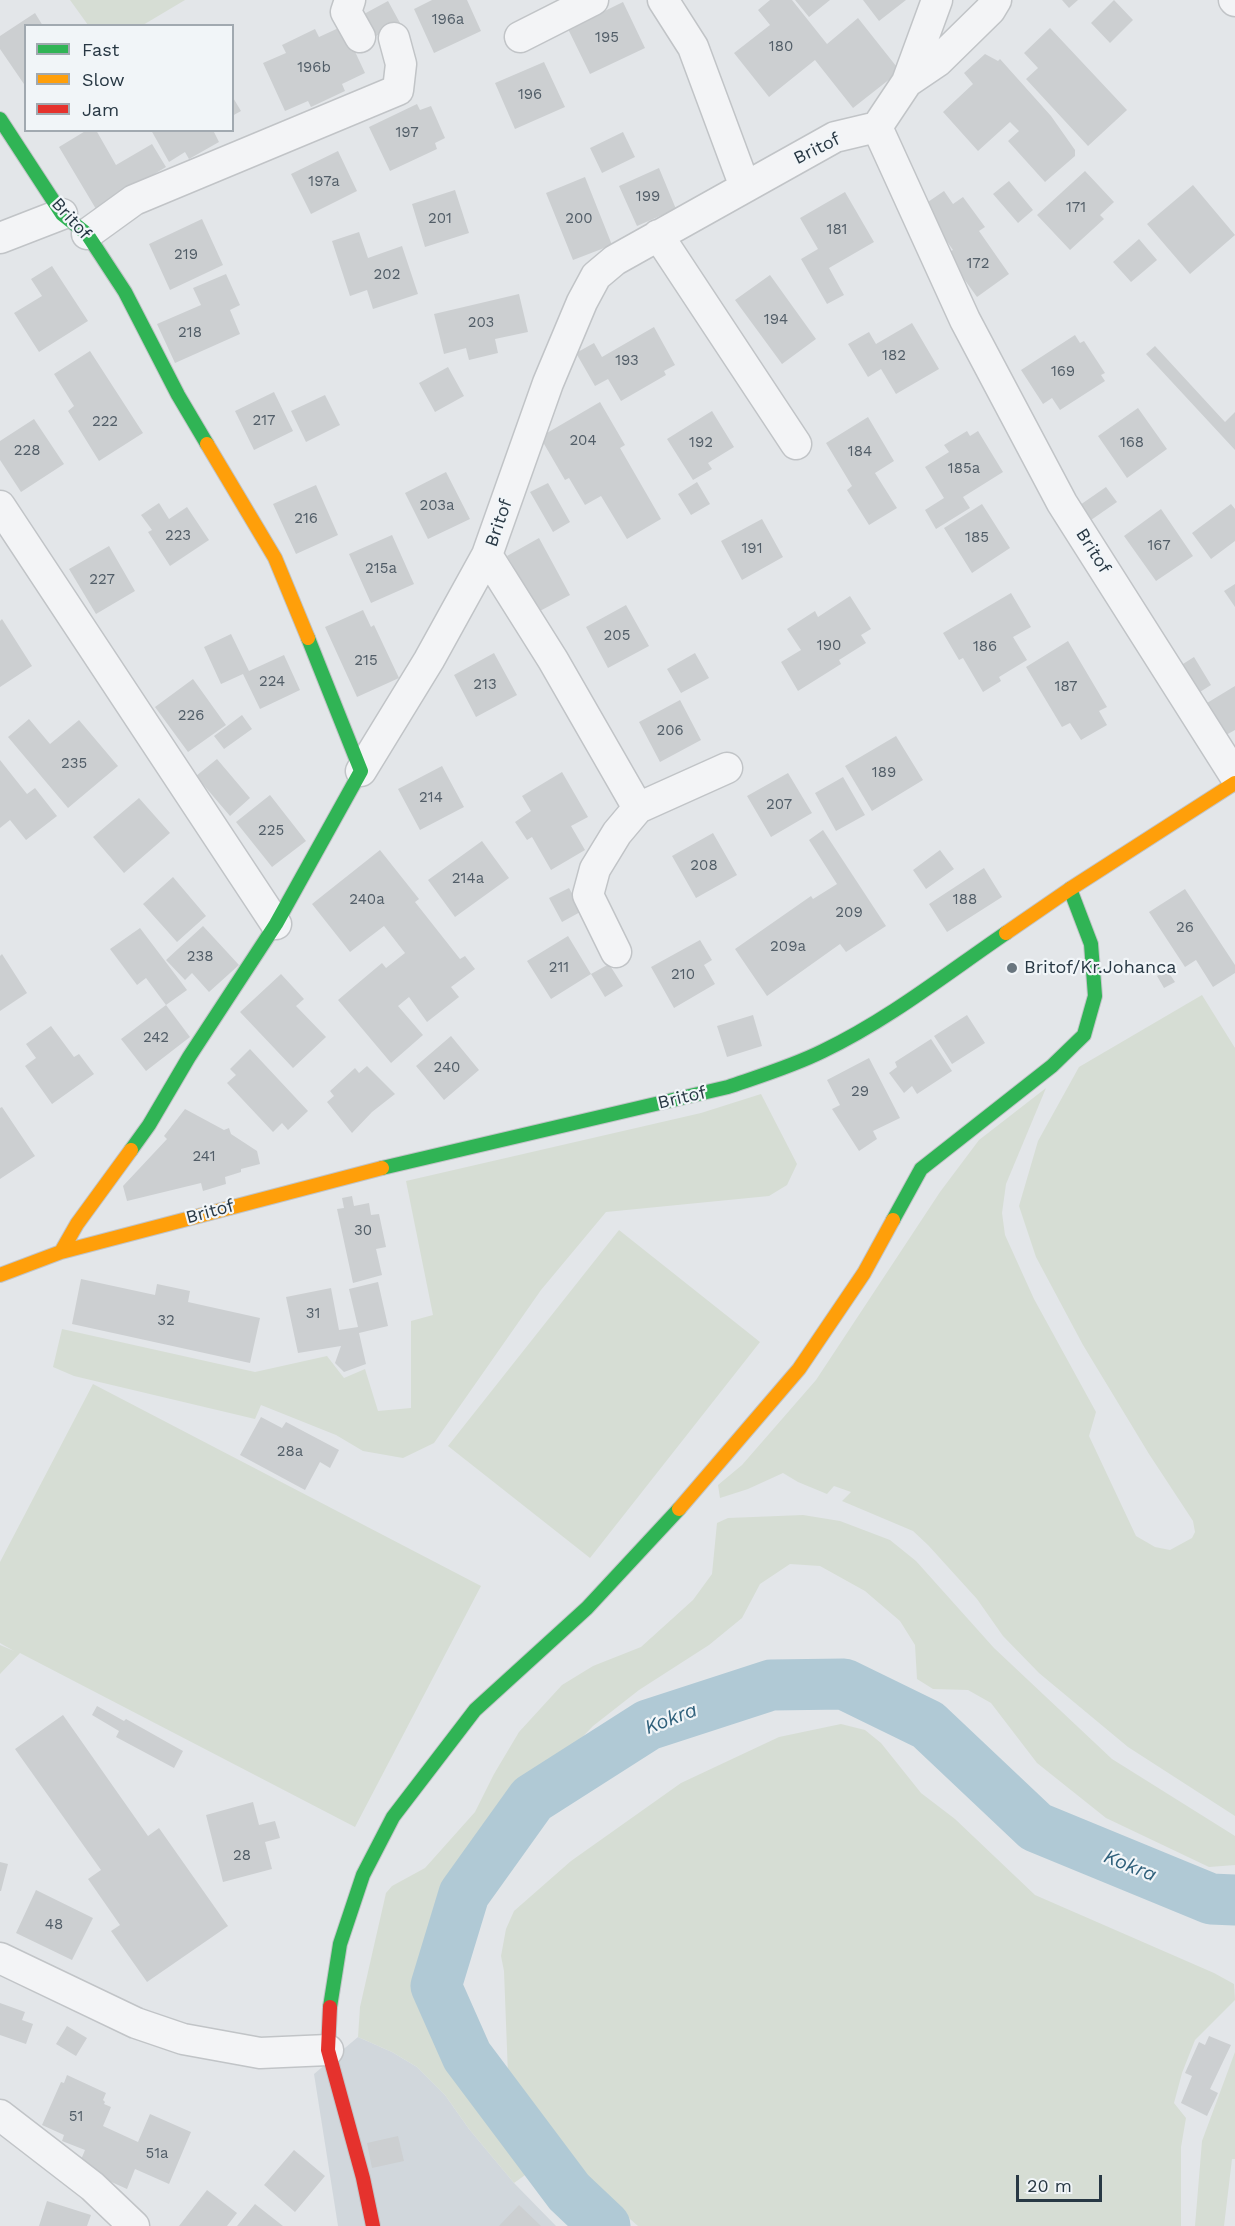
<!DOCTYPE html>
<style>
body{margin:0}
#map{position:relative;width:1235px;height:2226px;overflow:hidden;background:#e3e6e9;font-family:"Work Sans",sans-serif}
canvas{display:block}
.legend{position:absolute;left:24px;top:24px;width:210px;height:108px;box-sizing:border-box;background:#f1f5f8;border:2px solid #a1a9b0;margin:0;padding:8px 10px;list-style:none;font-size:18px;color:#283844}
.legend li{display:flex;align-items:center;gap:12px;height:30px}
.legend b{width:30px;border:2px solid #a1a9b0}
.scale{position:absolute;left:1016px;top:2175px;width:86px;height:27px;box-sizing:border-box;border:3px solid #283844;border-top:0;padding-left:8px;font-size:18px;line-height:21px;white-space:nowrap;color:#283844;-webkit-text-stroke:4px #f1f5f8;paint-order:stroke}
</style>
<div id="map">
<canvas width="1235" height="2226"></canvas>
<ul class="legend">
<li><b style="height:8px;background:#30b455"></b>Fast</li>
<li><b style="height:8px;background:#ff9f0a"></b>Slow</li>
<li><b style="height:8px;background:#e5322d"></b>Jam</li>
</ul>
<div class="scale">20 m</div>
</div>
<script>
const context = document.querySelector('canvas').getContext('2d');
context.lineJoin = 'round';
function paint(path, color) { context.fillStyle = color; context.fill(path, 'evenodd'); }
function stroke(path, color, width, dash) { context.strokeStyle = color; context.lineWidth = width; context.lineCap = dash ? 'butt' : 'round'; context.setLineDash(dash || []); context.stroke(path); }
function write(font, color, halo, rows, align = 'center') {
  context.font = font + ' "Work Sans",sans-serif'; context.lineWidth = 4.5; context.setLineDash([]); context.textBaseline = 'middle'; context.strokeStyle = halo; context.fillStyle = color; for (const [text, x, y, turn = 0] of rows) {
    context.save(); context.translate(x, y); context.rotate((+turn || 0) * Math.PI / 180); context.textAlign = isNaN(turn) ? turn : align; if (halo) context.strokeText(text, 0, 0); context.fillText(text, 0, 0); context.restore();
  }
}
const built = new Path2D(`
 M 358,2037 L 392,2052 L 417,2067 L 445,2095 L 469,2129 L 514,2183 L 556,2226 L 338,2226 L 314,2074 Z`);
const green = new Path2D(`
 M 70,0 L 185,0 L 143,25 L 88,25 Z
 M 1202,995 L 1235,1048 L 1235,1816 L 1128,1747 L 1039,1673 L 1003,1636 L 977,1599 L 928,1545 L 913,1531 L 842,1501 L 851,1492 L 834,1486 L 827,1494 L 798,1482 L 783,1473 L 748,1489 L 720,1498 L 718,1485 L 742,1465 L 816,1380 L 940,1192 L 979,1140 L 1046,1088 L 1006,1184 L 1002,1213 L 1005,1235 L 1034,1299 L 1096,1412 L 1089,1436 L 1136,1536 L 1155,1547 L 1170,1550 L 1192,1538 L 1195,1532 L 1193,1521 L 1149,1454 L 1083,1345 L 1036,1257 L 1019,1206 L 1038,1141 L 1079,1067 Z
 M 761,1094 L 797,1164 L 787,1185 L 769,1196 L 606,1212 L 541,1290 L 434,1443 L 403,1458 L 363,1451 L 336,1435 L 261,1405 L 255,1419 L 74,1376 L 53,1367 L 62,1329 L 255,1372 L 327,1356 L 344,1378 L 365,1369 L 378,1411 L 411,1408 L 411,1321 L 433,1315 L 406,1181 L 701,1113 Z
 M 619,1230 L 760,1342 L 590,1558 L 448,1446 Z
 M 93,1384 L 481,1586 L 355,1827 L 20,1653 L 0,1674 L 0,1645 L 14,1651 L 0,1643 L 0,1562 Z
 M 803,1515 L 840,1521 L 890,1540 L 916,1561 L 994,1648 L 1112,1759 L 1235,1836 L 1235,1865 L 1209,1867 L 1106,1818 L 1037,1763 L 991,1703 L 968,1690 L 933,1689 L 917,1679 L 915,1645 L 900,1621 L 865,1591 L 820,1566 L 790,1564 L 760,1584 L 742,1618 L 709,1645 L 639,1690 L 593,1726 L 546,1775 L 503,1834 L 466,1891 L 436,1952 L 429,1992 L 434,2027 L 485,2112 L 539,2165 L 514,2183 L 469,2129 L 445,2095 L 417,2067 L 392,2052 L 358,2037 L 360,2007 L 386,1893 L 392,1886 L 425,1868 L 475,1812 L 494,1774 L 519,1732 L 562,1685 L 593,1666 L 641,1647 L 693,1600 L 712,1574 L 717,1523 L 728,1518 Z
 M 841,1724 L 865,1730 L 881,1743 L 921,1793 L 955,1819 L 1035,1895 L 1214,1973 L 1234,1984 L 1235,2000 L 1195,2040 L 1182,2073 L 1174,2103 L 1186,2118 L 1181,2147 L 1181,2226 L 638,2226 L 590,2184 L 508,2075 L 504,1971 L 501,1956 L 506,1929 L 514,1911 L 571,1861 L 681,1783 L 779,1737 Z
 M 1235,2052 L 1235,2159 L 1232,2159 L 1224,2226 L 1195,2226 L 1202,2141 Z`);
const river = new Path2D(`
 M 605,2226 L 569,2192 L 467,2056 L 436,1986 L 464,1894 L 532,1799 L 648,1725 L 771,1685 L 844,1684 L 928,1725 L 1036,1827 L 1211,1899 L 1235,1900`);
const building = new Path2D(`
 M 432,0 L 467,0 L 481,31 L 434,53 L 414,9 Z
 M 770,0 L 792,0 L 827,44 L 858,18 L 900,71 L 853,108 L 815,60 L 769,97 L 734,53 L 770,25 L 758,10 Z
 M 795,0 L 830,0 L 809,17 Z
 M 863,0 L 906,0 L 879,21 Z
 M 1062,0 L 1078,0 L 1069,8 Z
 M 1114,0 L 1133,20 L 1110,43 L 1091,23 Z
 M 388,1 L 400,23 L 376,36 L 364,14 Z
 M 623,2 L 645,48 L 590,74 L 568,29 Z
 M 35,13 L 43,26 L 26,26 L 26,87 L 0,49 L 0,36 Z
 M 343,26 L 365,73 L 342,84 L 345,91 L 311,107 L 308,101 L 285,111 L 263,63 L 286,53 L 282,45 L 315,29 L 319,37 Z
 M 1050,28 L 1127,110 L 1088,146 L 1026,79 L 1038,68 L 1024,53 Z
 M 985,54 L 998,61 L 1000,59 L 1051,116 L 1075,150 L 1075,156 L 1045,182 L 1008,141 L 1019,131 L 1010,122 L 978,151 L 943,112 L 973,84 L 964,73 Z
 M 544,62 L 565,107 L 515,129 L 495,83 Z
 M 232,96 L 241,111 L 232,116 Z
 M 417,104 L 420,110 L 431,106 L 445,138 L 435,143 L 437,149 L 390,171 L 369,127 Z
 M 87,130 L 96,130 L 116,165 L 152,144 L 166,167 L 96,209 L 59,147 Z
 M 151,130 L 213,130 L 219,142 L 189,159 L 185,152 L 169,162 Z
 M 623,132 L 635,157 L 602,173 L 590,148 Z
 M 338,151 L 357,191 L 311,214 L 291,174 Z
 M 659,168 L 676,209 L 637,226 L 619,186 Z
 M 1085,171 L 1114,202 L 1100,215 L 1104,219 L 1070,250 L 1037,215 Z
 M 585,177 L 612,245 L 573,260 L 546,193 Z
 M 1009,181 L 1033,210 L 1018,223 L 993,194 Z
 M 1193,185 L 1235,235 L 1190,274 L 1147,224 Z
 M 455,190 L 469,233 L 425,247 L 412,204 Z
 M 944,191 L 953,204 L 963,197 L 985,227 L 979,231 L 1009,274 L 977,297 L 946,254 L 953,250 L 931,219 L 925,204 Z
 M 845,192 L 874,242 L 829,268 L 844,295 L 827,304 L 801,259 L 818,249 L 800,218 Z
 M 202,219 L 223,265 L 170,290 L 149,244 Z
 M 359,232 L 368,258 L 402,246 L 418,294 L 373,309 L 367,290 L 350,296 L 332,241 Z
 M 1139,239 L 1157,260 L 1131,282 L 1113,262 Z
 M 52,266 L 88,321 L 39,352 L 14,313 L 42,296 L 31,279 Z
 M 226,274 L 240,305 L 230,310 L 240,334 L 175,363 L 157,324 L 201,305 L 193,288 Z
 M 770,275 L 816,339 L 782,364 L 735,300 Z
 M 519,294 L 528,332 L 495,339 L 498,353 L 469,360 L 466,348 L 444,354 L 434,314 Z
 M 912,323 L 939,369 L 896,394 L 881,369 L 868,377 L 848,344 L 869,332 L 876,344 Z
 M 654,327 L 675,365 L 664,371 L 666,375 L 621,401 L 608,379 L 595,386 L 576,353 L 594,343 L 602,357 Z
 M 1075,335 L 1080,343 L 1084,341 L 1105,373 L 1101,375 L 1105,381 L 1060,410 L 1052,398 L 1043,404 L 1021,370 Z
 M 1155,346 L 1225,422 L 1235,412 L 1235,450 L 1146,354 Z
 M 90,351 L 143,433 L 99,461 L 68,411 L 74,406 L 54,374 Z
 M 448,367 L 464,396 L 435,412 L 419,383 Z
 M 274,392 L 293,431 L 254,450 L 235,411 Z
 M 325,395 L 340,425 L 306,442 L 291,411 Z
 M 600,402 L 625,445 L 620,448 L 661,519 L 627,539 L 601,496 L 585,505 L 569,478 L 565,480 L 540,437 Z
 M 1138,408 L 1167,449 L 1127,478 L 1098,436 Z
 M 712,411 L 734,447 L 708,463 L 712,469 L 693,480 L 667,439 Z
 M 868,417 L 894,461 L 875,473 L 897,508 L 869,525 L 847,490 L 852,486 L 826,443 Z
 M 34,419 L 64,464 L 21,492 L 0,460 L 0,441 Z
 M 967,431 L 970,436 L 978,431 L 1003,472 L 963,497 L 970,508 L 936,529 L 925,510 L 944,498 L 925,467 L 949,452 L 944,445 Z
 M 446,472 L 470,519 L 428,539 L 405,493 Z
 M 697,482 L 710,504 L 691,515 L 678,494 Z
 M 548,483 L 570,522 L 553,532 L 530,492 Z
 M 316,485 L 338,535 L 296,554 L 273,504 Z
 M 1106,487 L 1117,502 L 1091,520 L 1080,505 Z
 M 159,503 L 169,519 L 187,507 L 209,540 L 170,566 L 148,532 L 152,530 L 141,515 Z
 M 982,504 L 1010,548 L 972,573 L 944,528 Z
 M 1231,504 L 1235,509 L 1235,541 L 1211,559 L 1192,533 Z
 M 1161,509 L 1193,556 L 1156,581 L 1124,536 Z
 M 762,519 L 783,557 L 742,580 L 721,541 Z
 M 392,535 L 414,584 L 371,603 L 349,554 Z
 M 539,538 L 570,595 L 538,612 L 512,573 L 516,571 L 507,556 Z
 M 109,546 L 135,591 L 96,614 L 69,569 Z
 M 1235,584 L 1235,607 L 1224,591 Z
 M 1011,593 L 1031,627 L 1013,637 L 1027,660 L 999,677 L 1001,681 L 983,692 L 963,658 L 959,660 L 943,633 Z
 M 850,596 L 871,629 L 861,635 L 866,643 L 839,660 L 841,664 L 798,691 L 781,662 L 801,650 L 787,629 L 815,611 L 818,617 Z
 M 626,605 L 649,646 L 608,668 L 586,627 Z
 M 363,610 L 371,627 L 374,625 L 399,678 L 357,697 L 325,627 Z
 M 2,619 L 32,666 L 0,687 L 0,621 Z
 M 231,634 L 249,671 L 284,655 L 300,690 L 260,709 L 243,674 L 221,684 L 204,647 Z
 M 1068,641 L 1107,707 L 1099,711 L 1107,725 L 1081,740 L 1070,723 L 1062,727 L 1026,667 Z
 M 494,653 L 517,695 L 476,717 L 454,675 Z
 M 695,653 L 709,678 L 681,693 L 667,669 Z
 M 1194,657 L 1211,685 L 1192,697 L 1175,669 Z
 M 193,679 L 226,725 L 188,752 L 155,707 Z
 M 1235,686 L 1235,730 L 1226,735 L 1207,703 Z
 M 680,700 L 701,740 L 660,762 L 639,722 Z
 M 242,715 L 252,729 L 224,749 L 214,736 Z
 M 29,719 L 50,744 L 79,720 L 118,766 L 68,808 L 8,737 Z
 M 896,736 L 923,780 L 872,811 L 845,766 Z
 M 217,759 L 250,798 L 230,816 L 196,776 Z
 M 0,760 L 27,794 L 35,788 L 57,816 L 26,840 L 10,820 L 0,828 Z
 M 442,766 L 464,807 L 420,830 L 398,789 Z
 M 562,772 L 588,817 L 571,826 L 585,850 L 551,870 L 532,837 L 527,840 L 515,822 L 531,811 L 522,796 Z
 M 788,773 L 812,813 L 771,837 L 747,796 Z
 M 843,777 L 865,815 L 836,831 L 815,793 Z
 M 270,795 L 306,841 L 272,867 L 236,822 Z
 M 139,798 L 170,833 L 124,873 L 93,837 Z
 M 823,830 L 886,926 L 846,952 L 840,944 L 767,996 L 735,949 L 811,896 L 813,899 L 837,884 L 809,840 Z
 M 713,833 L 737,875 L 696,898 L 672,856 Z
 M 482,841 L 509,878 L 455,917 L 428,880 Z
 M 380,850 L 419,899 L 415,902 L 460,959 L 465,956 L 475,969 L 451,987 L 459,997 L 427,1022 L 409,997 L 398,1006 L 423,1035 L 391,1063 L 338,1000 L 382,963 L 386,968 L 405,953 L 384,926 L 350,952 L 312,904 Z
 M 940,850 L 954,869 L 926,889 L 913,870 Z
 M 984,868 L 1002,897 L 947,932 L 929,904 Z
 M 173,877 L 206,916 L 177,942 L 143,904 Z
 M 569,888 L 582,911 L 562,922 L 549,898 Z
 M 1185,889 L 1235,965 L 1235,973 L 1213,987 L 1196,960 L 1185,967 L 1149,912 Z
 M 203,926 L 239,965 L 209,992 L 192,973 L 185,980 L 166,960 Z
 M 140,928 L 187,990 L 166,1005 L 190,1037 L 146,1071 L 121,1039 L 166,1005 L 146,978 L 137,985 L 110,949 Z
 M 568,936 L 591,974 L 609,964 L 623,986 L 605,997 L 591,974 L 551,999 L 527,961 Z
 M 700,940 L 712,960 L 704,965 L 715,984 L 674,1008 L 651,967 Z
 M 2,954 L 27,993 L 0,1011 L 0,956 Z
 M 1167,970 L 1175,982 L 1164,988 L 1157,976 Z
 M 281,974 L 304,999 L 296,1006 L 326,1037 L 293,1068 L 240,1012 Z
 M 753,1015 L 762,1046 L 727,1057 L 717,1026 Z
 M 967,1015 L 985,1043 L 952,1064 L 934,1036 Z
 M 51,1026 L 74,1057 L 79,1054 L 94,1074 L 52,1104 L 25,1066 L 36,1058 L 26,1044 Z
 M 451,1036 L 479,1070 L 444,1100 L 416,1066 Z
 M 931,1039 L 952,1071 L 917,1094 L 912,1086 L 904,1093 L 889,1073 L 897,1067 L 895,1062 Z
 M 250,1049 L 308,1111 L 288,1130 L 282,1123 L 273,1132 L 227,1083 L 236,1075 L 230,1069 Z
 M 869,1058 L 900,1118 L 873,1131 L 877,1139 L 859,1151 L 832,1109 L 840,1105 L 827,1080 Z
 M 367,1066 L 395,1094 L 372,1112 L 352,1133 L 327,1102 L 334,1096 L 330,1091 L 355,1068 L 359,1073 Z
 M 2,1107 L 35,1156 L 0,1179 L 0,1108 Z
 M 185,1109 L 224,1130 L 229,1128 L 231,1134 L 257,1151 L 260,1164 L 241,1169 L 241,1172 L 225,1177 L 226,1184 L 203,1191 L 201,1183 L 127,1201 L 123,1186 L 167,1139 L 164,1136 Z
 M 352,1196 L 354,1206 L 369,1203 L 371,1215 L 379,1214 L 386,1247 L 376,1249 L 382,1275 L 353,1283 L 337,1209 L 344,1208 L 342,1198 Z
 M 81,1279 L 155,1295 L 157,1284 L 190,1291 L 188,1302 L 260,1318 L 250,1363 L 72,1324 Z
 M 378,1282 L 388,1326 L 359,1333 L 366,1364 L 344,1372 L 335,1363 L 341,1346 L 298,1353 L 286,1297 L 331,1288 L 339,1330 L 358,1327 L 349,1289 Z
 M 261,1417 L 282,1428 L 286,1422 L 339,1450 L 330,1468 L 320,1462 L 305,1490 L 240,1455 Z
 M 97,1706 L 124,1721 L 126,1719 L 183,1751 L 174,1768 L 116,1737 L 119,1731 L 92,1715 Z
 M 63,1715 L 148,1836 L 159,1828 L 228,1926 L 147,1982 L 111,1931 L 120,1925 L 88,1879 L 101,1870 L 15,1749 Z
 M 253,1802 L 259,1825 L 275,1821 L 280,1838 L 265,1842 L 272,1869 L 223,1882 L 206,1815 Z
 M 0,1862 L 8,1864 L 1,1891 L 0,1891 Z
 M 36,1890 L 93,1918 L 72,1960 L 16,1933 Z
 M 0,2003 L 25,2012 L 22,2020 L 33,2024 L 26,2044 L 0,2035 Z
 M 67,2026 L 87,2038 L 76,2056 L 56,2044 Z
 M 1209,2036 L 1231,2045 L 1210,2089 L 1218,2093 L 1207,2116 L 1181,2103 L 1192,2076 L 1185,2073 L 1199,2042 L 1205,2045 Z
 M 67,2075 L 106,2093 L 103,2100 L 105,2102 L 104,2104 L 111,2107 L 103,2126 L 138,2142 L 150,2114 L 191,2132 L 169,2184 L 135,2169 L 127,2189 L 78,2167 L 85,2150 L 62,2141 L 64,2135 L 42,2125 L 61,2082 L 64,2083 Z
 M 398,2136 L 404,2161 L 372,2168 L 367,2143 Z
 M 294,2150 L 325,2176 L 295,2212 L 264,2185 Z
 M 207,2190 L 237,2213 L 227,2226 L 179,2226 Z
 M 47,2201 L 91,2215 L 87,2226 L 39,2226 Z
 M 255,2204 L 283,2226 L 237,2226 Z
 M 519,2205 L 541,2226 L 499,2226 Z`);
const street = new Path2D(`
 M 350,0 L 346,12 L 360,37
 M 663,0 L 693,47 L 745,187
 M 1234,0 L 1235,1
 M 520,37 L 593,0
 M 907,82 L 937,0
 M 877,127 L 965,320 L 1062,503 L 1235,776
 M 877,127 L 907,82 L 938,61 L 990,10 L 996,0
 M 87,234 L 134,200 L 398,90 L 401,64 L 394,38
 M 658,235 L 796,444
 M 0,238 L 62,214
 M 0,506 L 276,924
 M 487,555 L 553,660 L 638,808 L 727,768
 M 361,771 L 429,660 L 487,555 L 548,383 L 582,302 L 596,276 L 615,260 L 835,137 L 877,127
 M 616,952 L 588,895 L 595,869 L 617,833 L 638,808
 M 0,1958 L 136,2023 L 183,2039 L 260,2053 L 328,2050
 M 0,2115 L 92,2186 L 134,2226`);
const fast = new Path2D(`
 M 0,119 L 62,214 L 87,234 L 125,292 L 178,395 L 207,444
 M 131,1150 L 149,1125 L 189,1057 L 276,924 L 361,771 L 308,638
 M 382,1168 L 728,1087 C 760,1076 793,1066 823,1051 C 888,1020 946,974 1006,933
 M 893,1220 L 921,1169 L 1052,1066 L 1084,1035 L 1095,996 L 1091,944 L 1070,889
 M 330,2007 L 340,1944 L 363,1875 L 393,1817 L 475,1710 L 587,1608 L 679,1509`);
const slow = new Path2D(`
 M 207,444 L 275,558 L 308,638
 M 1006,933 L 1070,889 L 1235,783
 M 61,1252 L 77,1224 L 131,1150
 M 0,1275 L 61,1252 L 382,1168
 M 679,1509 L 799,1369 L 864,1273 L 893,1220`);
const jam = new Path2D(`
 M 330,2007 L 328,2050 L 363,2178 L 373,2226`);
const markers = [
 [1012,968,6,"#69757e"]
];
const numberNames = [
 ["196a",448,20],
 ["195",607,38],
 ["180",781,47],
 ["196b",314,68],
 ["196",530,95],
 ["197",407,133],
 ["197a",324,182],
 ["199",648,197],
 ["171",1076,208],
 ["201",440,219],
 ["200",579,219],
 ["181",837,230],
 ["219",186,255],
 ["172",978,264],
 ["202",387,275],
 ["194",776,320],
 ["203",481,323],
 ["218",190,333],
 ["182",894,356],
 ["193",627,361],
 ["169",1063,372],
 ["217",264,421],
 ["222",105,422],
 ["204",583,441],
 ["192",701,443],
 ["168",1132,443],
 ["228",27,451],
 ["184",860,452],
 ["185a",964,469],
 ["203a",437,506],
 ["216",306,519],
 ["223",178,536],
 ["185",977,538],
 ["167",1159,546],
 ["191",752,549],
 ["215a",381,569],
 ["227",102,580],
 ["205",617,636],
 ["190",829,646],
 ["186",985,647],
 ["215",366,661],
 ["224",272,682],
 ["213",485,685],
 ["187",1066,687],
 ["226",191,716],
 ["206",670,731],
 ["235",74,764],
 ["189",884,773],
 ["214",431,798],
 ["207",779,805],
 ["225",271,831],
 ["208",704,866],
 ["214a",468,879],
 ["240a",367,900],
 ["188",965,900],
 ["209",849,913],
 ["26",1185,928],
 ["209a",788,947],
 ["238",200,957],
 ["211",559,968],
 ["210",683,975],
 ["242",156,1038],
 ["240",447,1068],
 ["29",860,1092],
 ["241",204,1157],
 ["30",363,1231],
 ["31",313,1314],
 ["32",166,1321],
 ["28a",290,1452],
 ["28",242,1856],
 ["48",54,1925],
 ["51",76,2117],
 ["51a",157,2154]
];
const streetNames = [
 ["Britof",817,149,-26],
 ["Britof",71,219,48],
 ["Britof",499,523,-71],
 ["Britof",1093,551,58],
 ["Britof",682,1098,-13],
 ["Britof",210,1212,-15]
];
const poiNames = [
 ["Britof/Kr.Johanca",1024,968]
];
const waterNames = [
 ["Kokra",671,1719,-21],
 ["Kokra",1130,1866,22]
];
paint(built, '#d1d7dc');
paint(green, '#d6ddd4');
stroke(river, '#b0c9d5', 51);
paint(building, '#cccfd1');
stroke(street, '#c1c4c7', 33);
stroke(fast, '#c1c4c7', 16);
stroke(slow, '#c1c4c7', 16);
stroke(jam, '#c1c4c7', 16);
stroke(street, '#f3f4f6', 30);
stroke(fast, '#30b455', 14);
stroke(slow, '#ff9f0a', 14);
stroke(jam, '#e5322d', 14);
for (const [x, y, r, color] of markers) { const dot = new Path2D(); dot.arc(x, y, r, 0, 2 * Math.PI); context.fillStyle = color; context.fill(dot); stroke(dot, '#f1f5f8', 2); }
write('15px', '#525e68', null, numberNames);
write('18px', '#283844', '#f1f5f8', streetNames);
write('18px', '#283844', '#f1f5f8', poiNames, 'left');
write('italic 20px', '#2f607b', '#f1f5f8', waterNames);
</script>
